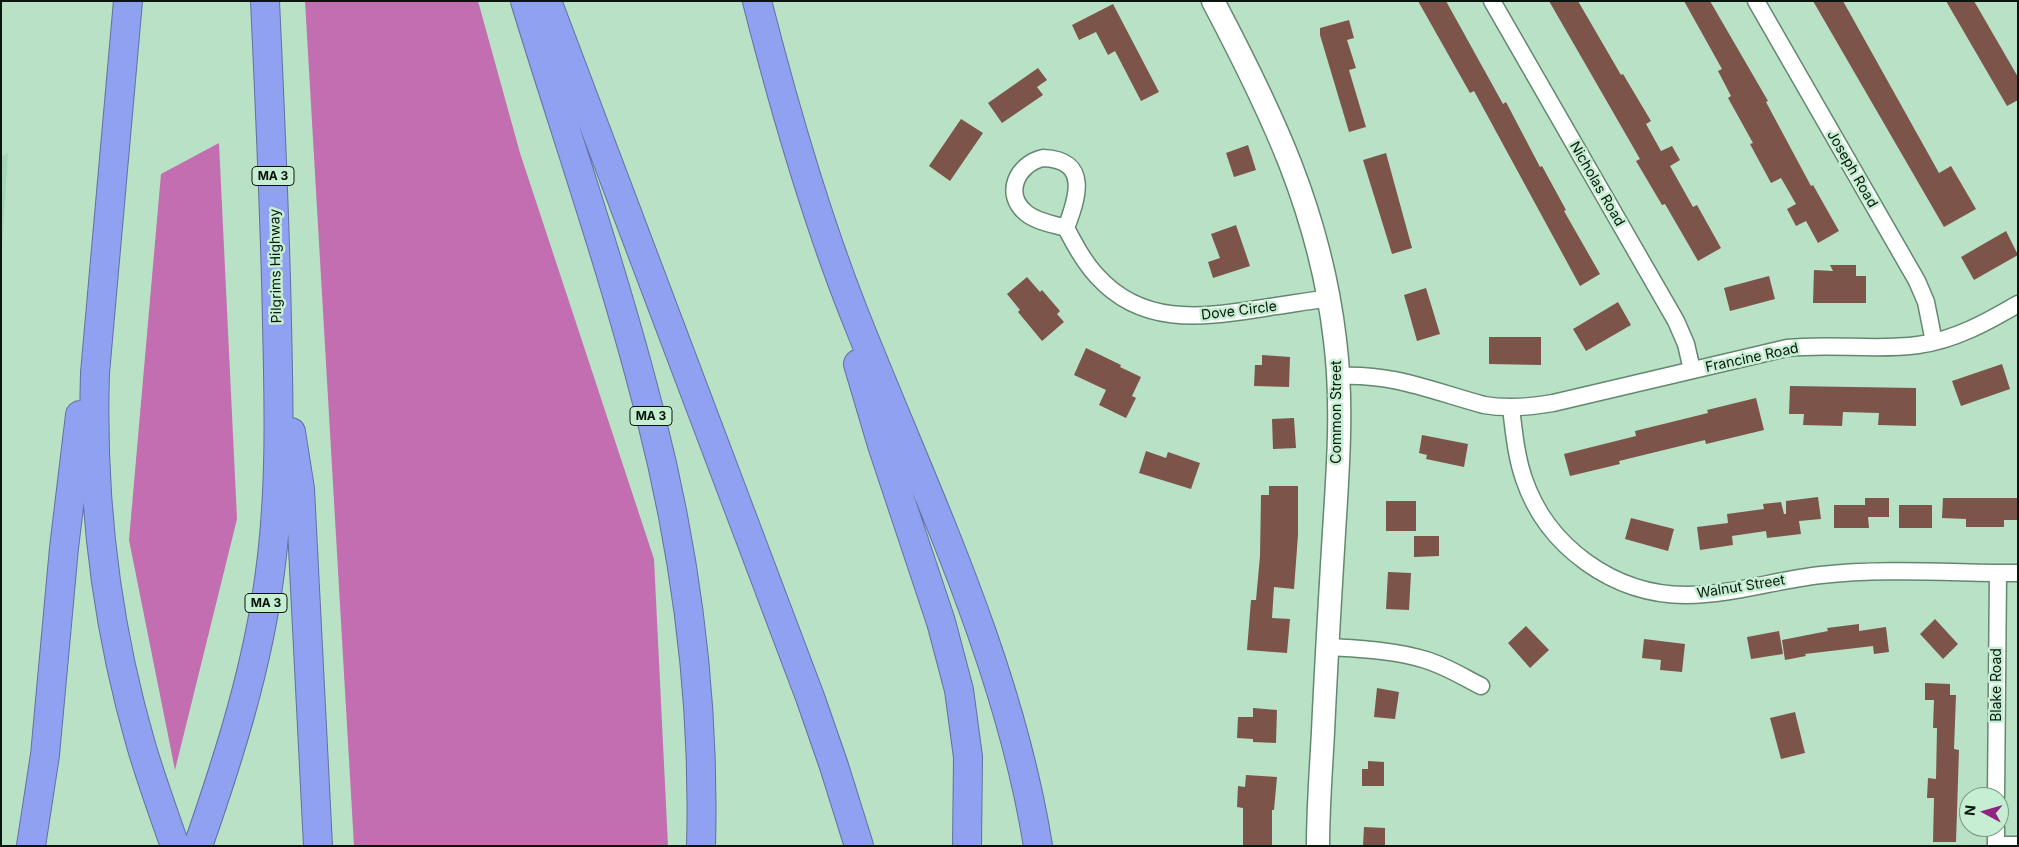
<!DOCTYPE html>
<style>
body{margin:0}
#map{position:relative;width:2019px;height:847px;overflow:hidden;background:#b9e1c5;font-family:Inter,sans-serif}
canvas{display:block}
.frame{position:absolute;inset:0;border:2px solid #08160d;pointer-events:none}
.north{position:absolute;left:1959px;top:787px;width:50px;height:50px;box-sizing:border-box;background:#c6eed2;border:1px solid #7a9883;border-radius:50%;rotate:276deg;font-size:14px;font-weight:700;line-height:20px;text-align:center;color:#08160d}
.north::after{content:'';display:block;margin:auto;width:18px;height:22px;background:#932383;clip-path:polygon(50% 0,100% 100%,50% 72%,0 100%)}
</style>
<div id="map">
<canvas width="2019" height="847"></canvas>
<div class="frame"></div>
<div class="north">N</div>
</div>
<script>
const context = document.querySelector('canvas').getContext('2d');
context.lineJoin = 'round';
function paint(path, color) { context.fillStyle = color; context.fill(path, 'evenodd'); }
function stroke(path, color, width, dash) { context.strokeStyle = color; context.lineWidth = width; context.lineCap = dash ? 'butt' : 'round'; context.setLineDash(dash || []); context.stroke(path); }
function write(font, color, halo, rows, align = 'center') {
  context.font = font + ' Inter,sans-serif'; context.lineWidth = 5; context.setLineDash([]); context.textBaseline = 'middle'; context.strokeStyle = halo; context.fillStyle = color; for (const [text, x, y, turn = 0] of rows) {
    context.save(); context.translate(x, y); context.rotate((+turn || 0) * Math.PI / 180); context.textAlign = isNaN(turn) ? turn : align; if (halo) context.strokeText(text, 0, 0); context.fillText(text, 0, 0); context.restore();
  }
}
const built = new Path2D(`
 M 8,153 L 1,262 L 1,157 Z`);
const forest = new Path2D(`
 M 305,1 L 478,1 L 520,153 L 654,559 L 668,846 L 354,846 Z
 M 219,143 L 237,519 L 175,770 L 129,540 L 161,174 Z`);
const building = new Path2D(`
 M 1418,1 L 1446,1 L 1503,104 L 1506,102 L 1540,167 L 1542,166 L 1566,210 L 1564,211 L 1600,274 L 1580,286 L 1474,91 L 1470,93 Z
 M 1549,1 L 1578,1 L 1621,75 L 1623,74 L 1651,121 L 1646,124 L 1661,151 L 1672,146 L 1680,160 L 1670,166 L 1693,207 L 1697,205 L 1721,248 L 1698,261 L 1665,204 L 1662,205 L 1636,161 L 1640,159 Z
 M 1684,1 L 1710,1 L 1768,101 L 1766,102 L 1811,186 L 1813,185 L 1839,231 L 1818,243 L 1806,221 L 1796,226 L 1787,209 L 1796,204 L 1781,178 L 1771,183 L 1750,144 L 1753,143 L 1728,98 L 1731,96 L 1718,71 L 1722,69 Z
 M 1813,1 L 1843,1 L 1939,173 L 1951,166 L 1976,209 L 1944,227 Z
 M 1946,1 L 1974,1 L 2018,77 L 2018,100 L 2007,106 Z
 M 1113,4 L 1159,92 L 1141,101 L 1115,51 L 1108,55 L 1096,32 L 1079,40 L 1072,25 Z
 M 1349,20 L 1354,38 L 1347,40 L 1356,68 L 1349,70 L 1366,127 L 1349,132 L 1320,35 L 1320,28 Z
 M 1038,68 L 1047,80 L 1037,87 L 1043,95 L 1002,123 L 988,103 Z
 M 961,119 L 983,133 L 950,181 L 929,166 Z
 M 1248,145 L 1256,170 L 1234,177 L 1226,153 Z
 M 1386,153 L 1412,248 L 1392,254 L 1363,160 Z
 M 1236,225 L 1250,266 L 1213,278 L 1208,262 L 1220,258 L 1211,234 Z
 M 2006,231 L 2018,255 L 1974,280 L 1961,257 Z
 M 1830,265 L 1856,265 L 1856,276 L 1866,276 L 1866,303 L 1813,303 L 1814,270 L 1833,271 Z
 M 1769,276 L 1775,299 L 1730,311 L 1724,288 Z
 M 1027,277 L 1040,292 L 1042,290 L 1060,311 L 1057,314 L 1064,322 L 1042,341 L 1018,312 L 1020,310 L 1007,294 Z
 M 1426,288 L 1440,334 L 1417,341 L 1404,295 Z
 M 1618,302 L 1631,325 L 1586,351 L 1573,329 Z
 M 1489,337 L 1541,337 L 1541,365 L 1489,364 Z
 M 1086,348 L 1121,365 L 1120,367 L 1141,377 L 1132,396 L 1136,398 L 1126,418 L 1099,405 L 1106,390 L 1074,375 Z
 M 1262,355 L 1290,357 L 1289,387 L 1254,386 L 1255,365 L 1262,365 Z
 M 2002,364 L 2010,389 L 1961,406 L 1952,381 Z
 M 1790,386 L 1916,388 L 1916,426 L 1878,425 L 1879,413 L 1843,412 L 1842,426 L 1803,425 L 1804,414 L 1789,414 Z
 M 1756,398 L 1764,430 L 1706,444 L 1705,440 L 1619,461 L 1620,464 L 1570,476 L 1564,454 L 1636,436 L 1635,431 L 1708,413 L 1707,410 Z
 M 1294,418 L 1296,448 L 1273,449 L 1272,419 Z
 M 1422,435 L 1468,444 L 1464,467 L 1426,459 L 1427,455 L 1419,453 Z
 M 1146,451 L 1166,458 L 1168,452 L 1200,463 L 1191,489 L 1139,473 Z
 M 1269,486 L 1298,486 L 1298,535 L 1294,589 L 1274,587 L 1272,618 L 1290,619 L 1287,653 L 1247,650 L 1251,600 L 1256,600 L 1260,556 L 1261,495 L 1269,495 Z
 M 1818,497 L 1821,519 L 1799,521 L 1801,534 L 1767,538 L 1766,531 L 1732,536 L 1733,545 L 1700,550 L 1697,527 L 1728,523 L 1727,514 L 1764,509 L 1763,504 L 1781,502 L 1784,514 L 1786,514 L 1786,501 Z
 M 1865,498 L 1889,498 L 1889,517 L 1868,517 L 1869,528 L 1834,528 L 1834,505 L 1865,505 Z
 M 1943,498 L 2018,498 L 2018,520 L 2004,520 L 2004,527 L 1966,527 L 1966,519 L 1942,518 Z
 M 1386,501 L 1416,501 L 1416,531 L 1386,531 Z
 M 1899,505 L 1932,505 L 1932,528 L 1899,528 Z
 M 1631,518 L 1674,529 L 1668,551 L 1625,539 Z
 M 1414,536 L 1439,536 L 1439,556 L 1414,557 Z
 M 1388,572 L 1411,573 L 1409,610 L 1386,609 Z
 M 1935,619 L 1958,644 L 1943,659 L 1920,634 Z
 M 1859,624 L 1859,631 L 1886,627 L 1889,652 L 1874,654 L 1873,646 L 1805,654 L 1806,656 L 1785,660 L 1782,640 L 1828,631 L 1827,628 Z
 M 1526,626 L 1549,650 L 1530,668 L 1508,643 Z
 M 1779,631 L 1783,654 L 1751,659 L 1747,637 Z
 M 1644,639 L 1685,644 L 1682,672 L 1660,670 L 1661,660 L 1642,658 Z
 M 1925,683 L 1950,684 L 1950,695 L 1956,695 L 1954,749 L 1959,750 L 1956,842 L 1933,842 L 1934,798 L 1927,798 L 1928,778 L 1936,779 L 1937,728 L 1933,728 L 1934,700 L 1925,700 Z
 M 1377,688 L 1399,692 L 1395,719 L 1374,717 Z
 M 1253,708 L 1277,710 L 1276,743 L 1253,742 L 1253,739 L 1237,738 L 1238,717 L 1253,717 Z
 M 1795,712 L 1805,753 L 1781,759 L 1770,718 Z
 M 1368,761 L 1384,762 L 1384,786 L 1362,786 L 1362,769 L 1368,769 Z
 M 1246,775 L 1277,777 L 1274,810 L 1272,810 L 1272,846 L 1243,846 L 1243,808 L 1237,807 L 1238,786 L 1245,787 Z
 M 1364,827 L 1385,828 L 1385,846 L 1363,846 Z`);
const street = new Path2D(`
 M 1492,1 L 1676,321 L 1686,344 L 1692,370
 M 1756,1 L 1917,281 L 1926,302 L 1934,342
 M 1043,158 C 1091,160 1077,199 1066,228 C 1053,224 1037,222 1026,213 C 1003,194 1017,164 1043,158 Z
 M 1066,228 C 1075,245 1084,262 1097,276 C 1141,325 1199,318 1257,309 C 1281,305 1305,302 1329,298
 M 1338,376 C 1393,373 1432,391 1484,405 C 1507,409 1530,407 1553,403 L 1787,348 C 1831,343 1875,351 1918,345 C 1955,340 1987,322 2018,304
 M 1511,408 C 1514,432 1516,456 1524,479 C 1547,547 1614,595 1686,595 C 1731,595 1776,580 1821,575 C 1886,568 1953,573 2018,573
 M 1327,647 C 1360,649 1394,650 1426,660 C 1446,666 1463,677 1481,686
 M 1996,797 L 1998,573
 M 1996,845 L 2018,845
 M 1996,846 L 1996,827`);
const secondary = new Path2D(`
 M 1213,1 C 1272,113 1320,212 1335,340 C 1343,404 1338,468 1334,532 C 1330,599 1326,665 1323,732 C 1321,770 1318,808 1318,846`);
const highway = new Path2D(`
 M 128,1 L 95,373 C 91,499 106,624 141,745 C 151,779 163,812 175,846
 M 525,1 C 567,138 615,275 650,414 C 686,554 705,701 701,846
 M 547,1 L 810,697 L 834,766 L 859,846
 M 757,1 C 784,107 814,212 854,313 C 923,488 1008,659 1038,846
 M 858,364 L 882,445 L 941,622 L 959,690 L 968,757 L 967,846
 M 291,432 L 300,489 L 318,846
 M 31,846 L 45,755 L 64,548 L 80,415
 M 198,846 C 229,757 258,666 270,572 C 281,490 279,406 277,323 C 275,216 270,109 265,1`);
const shields = [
 [273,176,42],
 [651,416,42],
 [266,603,42]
];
const shieldNames = [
 ["MA 3",273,176],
 ["MA 3",651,416],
 ["MA 3",266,603]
];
const streetNames = [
 ["Joseph Road",1852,169,60],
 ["Nicholas Road",1597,184,60],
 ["Pilgrims Highway",276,266,-91],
 ["Dove Circle",1239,311,-7],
 ["Francine Road",1752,358,-12],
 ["Common Street",1337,412,-90],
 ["Walnut Street",1741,587,-9],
 ["Blake Road",1997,685,-90]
];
paint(built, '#a8d6b7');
paint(forest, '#c26eb1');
paint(building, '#7c544a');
stroke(street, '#63886f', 19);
stroke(secondary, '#63886f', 25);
stroke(highway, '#6170a1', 30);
stroke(street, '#fff', 16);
stroke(secondary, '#fff', 22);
stroke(highway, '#91a1f1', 28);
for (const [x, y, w] of shields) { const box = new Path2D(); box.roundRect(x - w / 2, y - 9.5, w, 19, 4); context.fillStyle = '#c6eed2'; context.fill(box); stroke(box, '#08160d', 1); }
write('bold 12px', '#08160d', null, shieldNames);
write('14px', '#08160d', '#c6eed2', streetNames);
</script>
